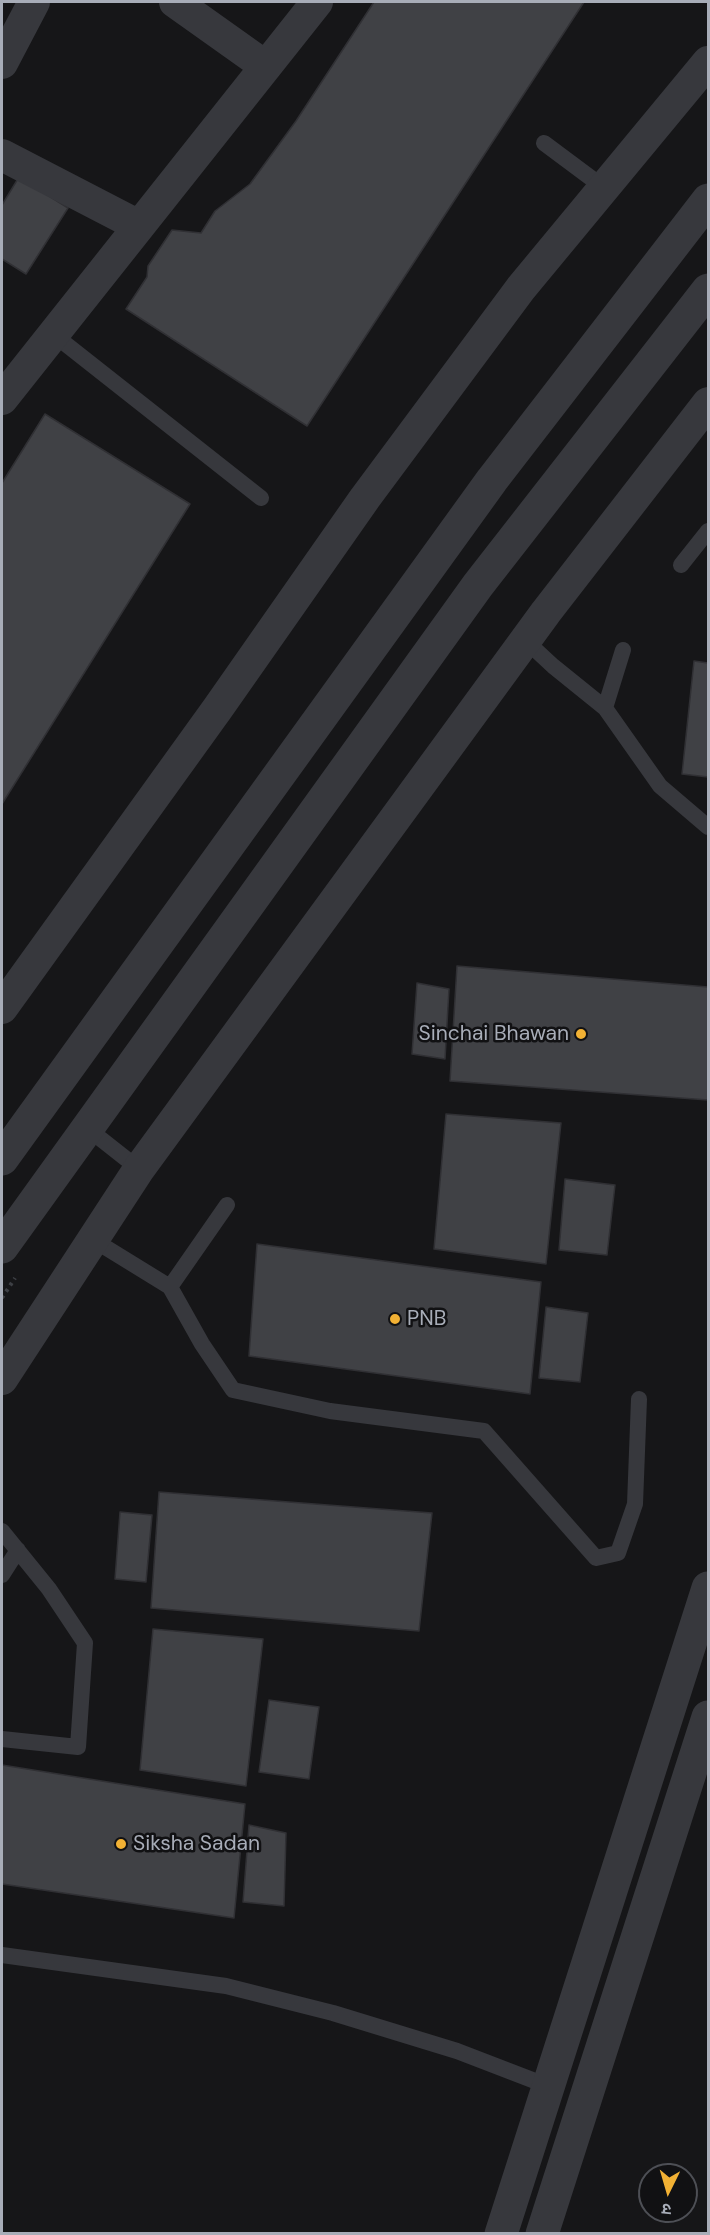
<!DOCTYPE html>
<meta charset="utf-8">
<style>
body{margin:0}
#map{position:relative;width:710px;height:2235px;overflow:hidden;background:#161618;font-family:"DM Sans","Noto Sans Devanagari",sans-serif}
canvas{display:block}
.frame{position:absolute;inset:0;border:3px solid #a8adb8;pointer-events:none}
.north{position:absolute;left:638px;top:2163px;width:60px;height:60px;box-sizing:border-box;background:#111113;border:2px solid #4d4f55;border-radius:50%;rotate:185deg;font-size:16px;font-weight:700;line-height:24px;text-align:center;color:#a8adb8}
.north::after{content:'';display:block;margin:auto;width:21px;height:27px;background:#f2b134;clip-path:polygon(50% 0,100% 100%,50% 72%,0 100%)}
</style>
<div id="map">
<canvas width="710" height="2235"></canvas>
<div class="frame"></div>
<div class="north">उ</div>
</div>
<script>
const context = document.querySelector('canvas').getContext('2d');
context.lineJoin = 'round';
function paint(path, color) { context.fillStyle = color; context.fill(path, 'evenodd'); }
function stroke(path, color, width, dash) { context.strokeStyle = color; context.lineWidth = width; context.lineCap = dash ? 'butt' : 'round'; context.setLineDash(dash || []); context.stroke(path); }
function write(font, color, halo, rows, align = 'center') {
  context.font = font + ' "DM Sans",sans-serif'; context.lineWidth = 5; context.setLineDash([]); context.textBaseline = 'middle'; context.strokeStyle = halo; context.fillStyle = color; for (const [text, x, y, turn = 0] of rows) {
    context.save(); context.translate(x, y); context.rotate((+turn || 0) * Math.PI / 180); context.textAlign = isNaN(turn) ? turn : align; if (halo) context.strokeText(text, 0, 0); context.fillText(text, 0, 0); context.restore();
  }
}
const building = new Path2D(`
 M 374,2 L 584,2 L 307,426 L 126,309 L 147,277 L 148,266 L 172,230 L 201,233 L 215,211 L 250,184 L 296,121 Z
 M 19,177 L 68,208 L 26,274 L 2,259 L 2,205 Z
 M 45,414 L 190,504 L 2,804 L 2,483 Z
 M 694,661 L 708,663 L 708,777 L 682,774 Z
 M 457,966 L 708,987 L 708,1100 L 450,1081 Z
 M 417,983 L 449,989 L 445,1059 L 412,1054 Z
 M 446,1114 L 561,1123 L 546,1264 L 434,1249 Z
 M 565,1179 L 615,1185 L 607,1255 L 559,1250 Z
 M 257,1244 L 541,1282 L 530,1394 L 249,1356 Z
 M 546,1307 L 588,1313 L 580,1382 L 539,1378 Z
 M 159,1492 L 432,1513 L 419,1631 L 151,1608 Z
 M 120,1512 L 152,1515 L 146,1582 L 115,1579 Z
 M 153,1629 L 263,1639 L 246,1786 L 140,1770 Z
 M 269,1700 L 319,1707 L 309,1779 L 259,1772 Z
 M 2,1765 L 245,1804 L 234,1918 L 2,1884 Z
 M 249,1825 L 286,1833 L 284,1906 L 243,1902 Z`);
const path = new Path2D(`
 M 2,1298 L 15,1278`);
const service = new Path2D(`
 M 544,143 L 603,187
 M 53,334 L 261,498
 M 681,565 L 708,531
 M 525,640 L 553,666 L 605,708 L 660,786 L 708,827
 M 605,708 L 623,650
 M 87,1128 L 139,1169
 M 92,1239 L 170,1287 L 202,1344 L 233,1390 L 330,1411 L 484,1431 L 596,1558 L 618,1553 L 635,1504 L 639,1399
 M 170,1287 L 227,1205
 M 2,1531 L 49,1589 L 85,1643 L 78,1747 L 2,1739
 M 2,1575 L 18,1550
 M 2,1955 L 226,1986 L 333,2013 L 457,2051 L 548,2086`);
const minor = new Path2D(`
 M 175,2 L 265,66
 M 2,63 L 34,2
 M 2,155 L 139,226
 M 2,399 L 317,2
 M 2,1008 L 218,708 L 365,498 L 521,288 L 708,62
 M 2,1379 L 139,1169 L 546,612 L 708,403`);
const tertiary = new Path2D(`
 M 2,1159 L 492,480 L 708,200
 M 2,1247 L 478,585 L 708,290
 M 501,2234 L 708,1588
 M 542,2234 L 708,1717`);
const markers = [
 [581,1034,6,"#f2b134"],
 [395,1319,6,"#f2b134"],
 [121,1844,6,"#f2b134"]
];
const poiNames = [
 ["Sinchai Bhawan",569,1034,"right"],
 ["PNB",407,1319],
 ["Siksha Sadan",133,1844]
];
paint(building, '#404145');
stroke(building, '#303034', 1.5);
stroke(path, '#3d3f44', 4, [3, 4.5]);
stroke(service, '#37383d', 16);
stroke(minor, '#37383d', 32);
stroke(tertiary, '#37383d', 33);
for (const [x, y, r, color] of markers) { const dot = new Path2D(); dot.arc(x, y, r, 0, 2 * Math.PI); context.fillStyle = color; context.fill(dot); stroke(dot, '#111113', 2); }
write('21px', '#a8adb8', '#111113', poiNames, 'left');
</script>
